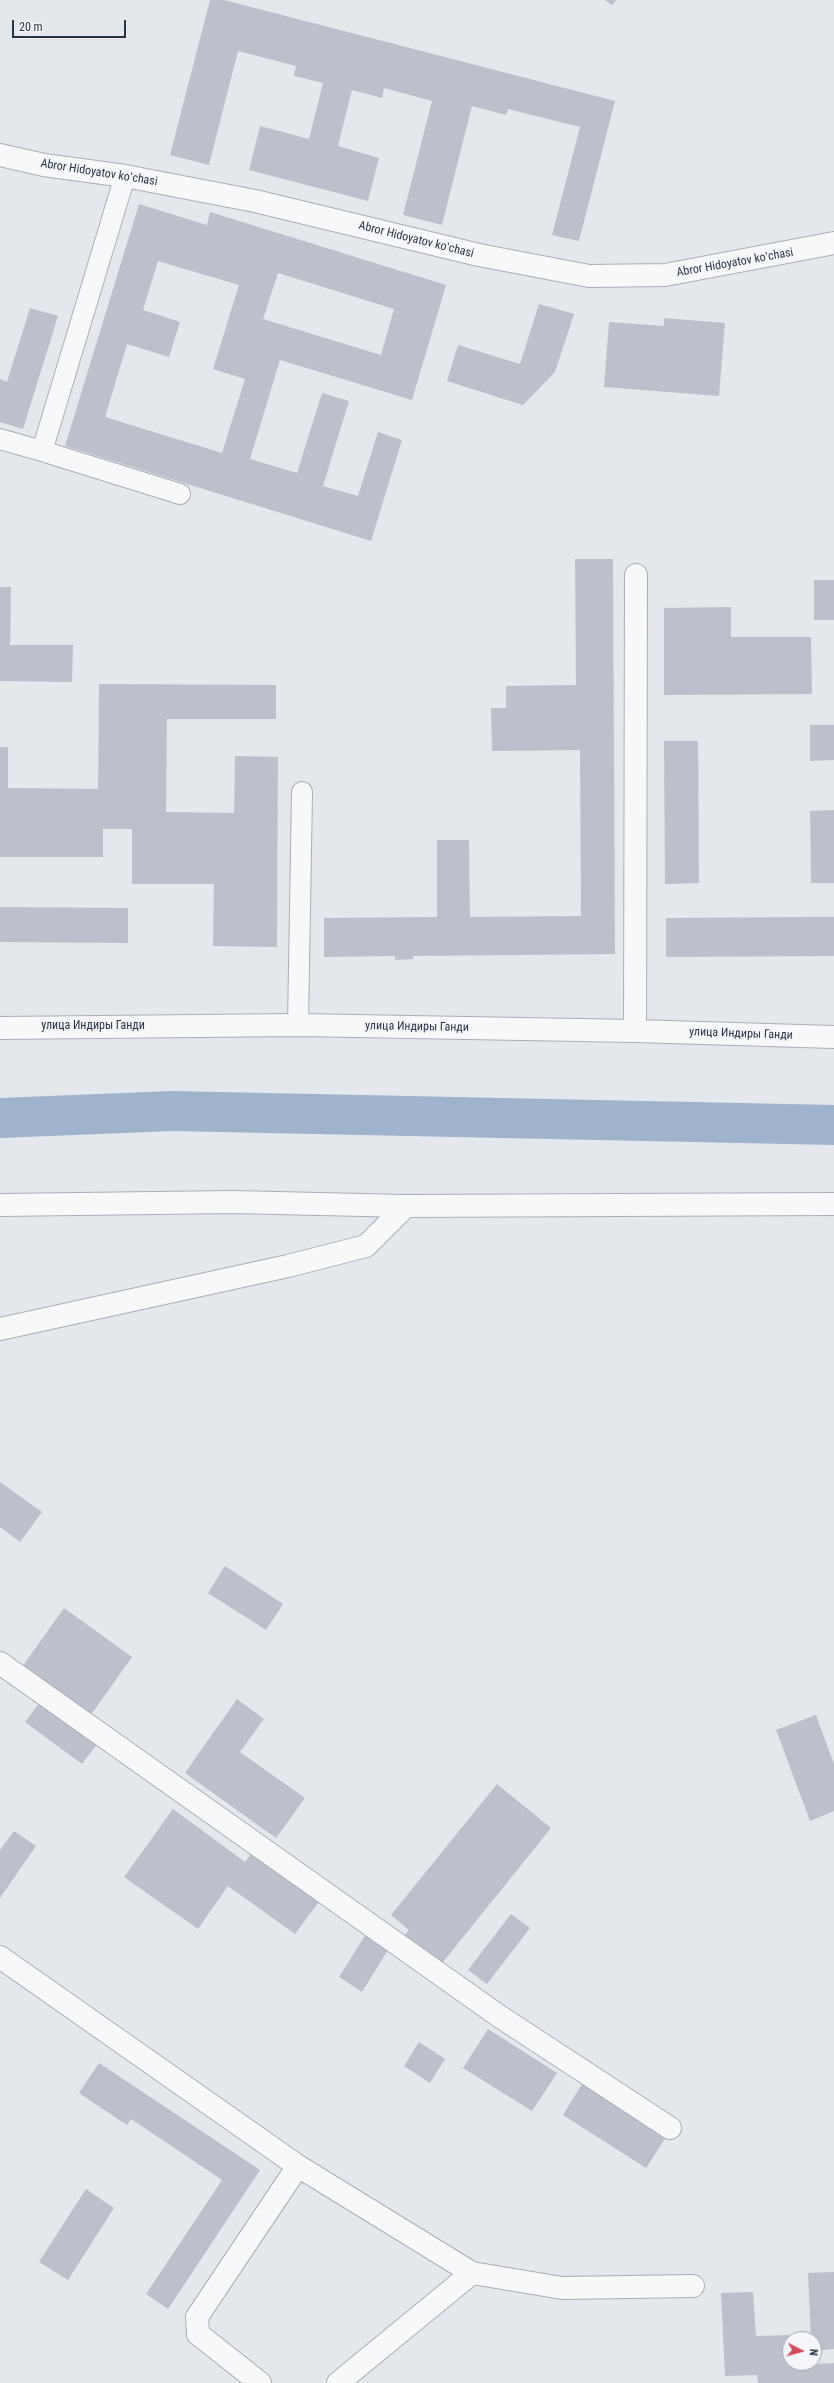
<!DOCTYPE html>
<meta charset="utf-8">
<style>
body{margin:0}
#map{position:relative;width:834px;height:2383px;overflow:hidden;background:#e4e7ec;font-family:"Roboto Condensed",sans-serif}
canvas{display:block}
.north{position:absolute;left:782px;top:2331px;width:40px;height:40px;box-sizing:border-box;background:#f4f6f9;border:1px solid #a4a8b1;border-radius:50%;rotate:96deg;font-size:11px;font-weight:700;line-height:16px;text-align:center;color:#2b3445}
.north::after{content:'';display:block;margin:auto;width:14px;height:18px;background:#d1495b;clip-path:polygon(50% 0,100% 100%,50% 72%,0 100%)}
.scale{position:absolute;left:12px;top:20px;width:114px;height:18px;box-sizing:border-box;border:2px solid #2b3445;border-top:0;padding-left:5px;font-size:12px;line-height:14px;white-space:nowrap;color:#2b3445;-webkit-text-stroke:3px #f4f6f9;paint-order:stroke}
</style>
<div id="map">
<canvas width="834" height="2383"></canvas>
<div class="north">N</div>
<div class="scale">20 m</div>
</div>
<script>
const context = document.querySelector('canvas').getContext('2d');
context.lineJoin = 'round';
function stroke(path, color, width, dash) { context.strokeStyle = color; context.lineWidth = width; context.lineCap = dash ? 'butt' : 'round'; context.setLineDash(dash || []); context.stroke(path); }
function paint(path, color) { context.fillStyle = color; context.fill(path, 'evenodd'); }
function write(font, color, halo, rows, align = 'center') {
  context.font = font + ' "Roboto Condensed",sans-serif'; context.lineWidth = 3; context.setLineDash([]); context.textBaseline = 'middle'; context.strokeStyle = halo; context.fillStyle = color; for (const [text, x, y, turn = 0] of rows) {
    context.save(); context.translate(x, y); context.rotate((+turn || 0) * Math.PI / 180); context.textAlign = isNaN(turn) ? turn : align; if (halo) context.strokeText(text, 0, 0); context.fillText(text, 0, 0); context.restore();
  }
}
const canal = new Path2D(`
 M 0,1118 L 172,1111 L 834,1125`);
const building = new Path2D(`
 M 210,0 L 224,0 L 615,101 L 579,241 L 552,235 L 580,127 L 508,109 L 506,115 L 472,106 L 442,225 L 403,215 L 432,101 L 384,88 L 382,98 L 352,90 L 338,146 L 379,158 L 368,201 L 249,170 L 260,126 L 309,139 L 323,83 L 294,76 L 296,66 L 238,51 L 209,165 L 170,155 Z
 M 605,0 L 616,0 L 612,5 Z
 M 139,204 L 207,225 L 210,212 L 446,285 L 412,400 L 280,360 L 250,459 L 297,473 L 322,393 L 349,401 L 323,486 L 358,496 L 378,432 L 402,440 L 371,541 L 65,446 ZM 158,261 L 239,285 L 213,369 L 245,379 L 222,453 L 105,417 L 127,344 L 169,357 L 180,322 L 143,310 ZM 278,273 L 394,309 L 381,355 L 263,319 Z
 M 539,304 L 574,314 L 555,372 L 523,405 L 447,381 L 458,345 L 520,364 Z
 M 30,308 L 58,316 L 23,429 L 0,422 L 0,379 L 7,382 Z
 M 664,318 L 725,323 L 719,396 L 604,387 L 609,322 L 664,326 Z
 M 575,559 L 613,559 L 615,954 L 413,956 L 413,959 L 395,960 L 395,956 L 324,957 L 324,918 L 437,917 L 437,840 L 469,840 L 470,917 L 581,916 L 580,750 L 492,751 L 491,708 L 506,708 L 506,686 L 576,685 Z
 M 814,580 L 834,580 L 834,620 L 814,620 Z
 M 0,587 L 11,587 L 10,645 L 73,645 L 72,682 L 0,681 Z
 M 731,607 L 731,637 L 811,637 L 812,694 L 664,695 L 664,608 Z
 M 99,684 L 276,685 L 276,719 L 167,719 L 166,812 L 234,813 L 235,756 L 278,757 L 277,947 L 213,946 L 214,884 L 132,884 L 132,829 L 103,829 L 103,857 L 0,857 L 0,747 L 8,747 L 8,788 L 98,789 Z
 M 810,725 L 834,725 L 834,760 L 810,761 Z
 M 664,741 L 698,741 L 699,883 L 665,884 Z
 M 834,810 L 834,883 L 811,883 L 810,811 Z
 M 0,907 L 128,908 L 128,943 L 0,942 Z
 M 811,917 L 834,917 L 834,956 L 666,957 L 666,918 Z
 M 0,1482 L 42,1512 L 20,1542 L 0,1527 Z
 M 225,1566 L 283,1604 L 266,1630 L 208,1593 Z
 M 64,1608 L 132,1657 L 90,1716 L 22,1667 Z
 M 237,1699 L 264,1719 L 240,1752 L 305,1798 L 276,1838 L 185,1773 Z
 M 40,1702 L 97,1744 L 82,1764 L 25,1722 Z
 M 816,1715 L 834,1764 L 834,1811 L 810,1821 L 776,1730 Z
 M 497,1784 L 551,1828 L 439,1967 L 403,1937 L 409,1930 L 391,1915 Z
 M 173,1809 L 245,1862 L 253,1851 L 321,1899 L 295,1934 L 228,1886 L 198,1929 L 124,1877 Z
 M 14,1831 L 36,1846 L 0,1898 L 0,1850 Z
 M 511,1914 L 530,1928 L 487,1984 L 468,1970 Z
 M 368,1931 L 391,1945 L 362,1992 L 339,1977 Z
 M 488,2029 L 557,2073 L 532,2111 L 463,2068 Z
 M 419,2042 L 445,2059 L 430,2083 L 404,2066 Z
 M 99,2063 L 260,2170 L 168,2309 L 146,2294 L 222,2180 L 131,2119 L 127,2125 L 79,2093 Z
 M 582,2084 L 666,2137 L 646,2168 L 563,2115 Z
 M 86,2189 L 114,2208 L 68,2280 L 39,2262 Z
 M 834,2272 L 834,2349 L 814,2351 L 814,2339 L 811,2339 L 808,2273 Z
 M 753,2292 L 756,2336 L 789,2335 L 790,2365 L 834,2363 L 834,2383 L 758,2383 L 757,2375 L 725,2376 L 721,2293 Z`);
const service = new Path2D(`
 M 125,176 L 42,451 L 180,494
 M 0,439 L 42,451
 M 298,1025 L 302,792`);
const minor = new Path2D(`
 M 0,155 L 44,165 L 125,176 L 255,201 L 479,255 L 589,276 L 665,275 L 834,243
 M 0,1028 L 298,1025 L 635,1031 L 834,1037
 M 635,1031 L 636,575
 M 0,1205 L 233,1202 L 406,1206 L 834,1204
 M 0,1329 L 288,1266 L 366,1246 L 406,1206
 M 0,1663 L 499,2016 L 670,2128
 M 0,1957 L 298,2166 L 472,2273 L 562,2288 L 693,2286
 M 260,2383 L 198,2334 L 197,2317 L 298,2166
 M 338,2383 L 472,2273`);
const streetNames = [
 ["Abror Hidoyatov koʻchasi",99,173,9],
 ["Abror Hidoyatov koʻchasi",416,240,14],
 ["Abror Hidoyatov koʻchasi",735,263,-10],
 ["улица Индиры Ганди",93,1026],
 ["улица Индиры Ганди",417,1027,1],
 ["улица Индиры Ганди",741,1034,2]
];
stroke(canal, '#9fb4cc', 40);
paint(building, '#bbc0ca');
stroke(service, '#a9aeb7', 22);
stroke(minor, '#a9aeb7', 24);
stroke(service, '#f7f8fa', 20);
stroke(minor, '#f7f8fa', 22);
write('12px', '#2b3445', '#f4f6f9', streetNames);
</script>
